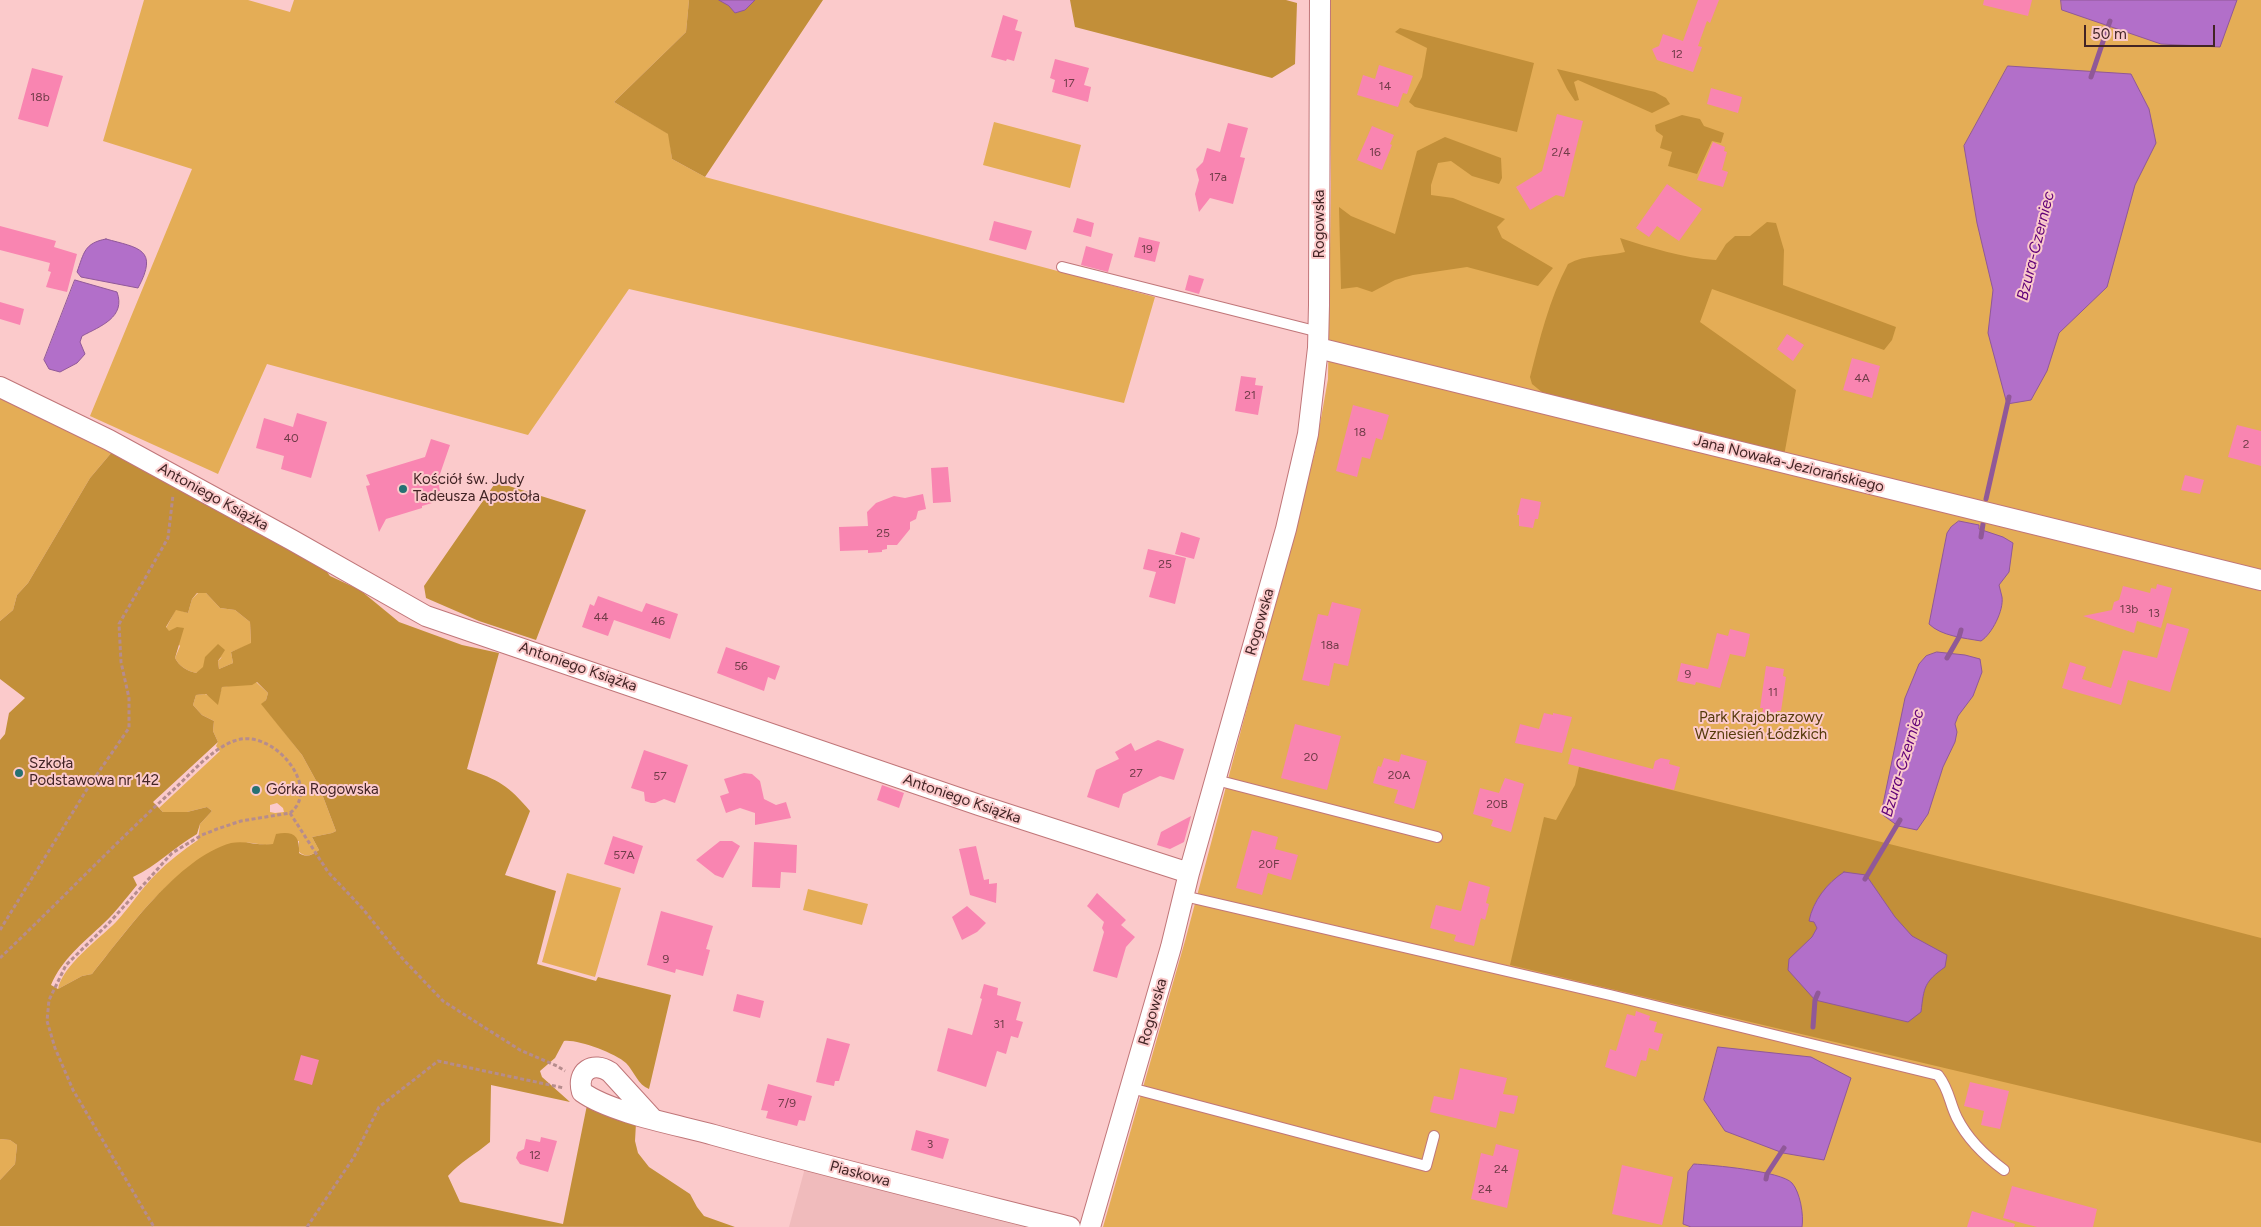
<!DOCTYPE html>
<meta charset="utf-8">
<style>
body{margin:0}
#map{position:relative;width:2261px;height:1227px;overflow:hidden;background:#fbcacb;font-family:Figtree,sans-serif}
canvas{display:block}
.scale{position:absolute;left:2084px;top:25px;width:131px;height:22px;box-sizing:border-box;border:2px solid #422425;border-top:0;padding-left:6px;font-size:15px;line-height:18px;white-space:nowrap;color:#422425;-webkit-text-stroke:4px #fbcacb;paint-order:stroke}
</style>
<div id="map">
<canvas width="2261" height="1227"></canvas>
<div class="scale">50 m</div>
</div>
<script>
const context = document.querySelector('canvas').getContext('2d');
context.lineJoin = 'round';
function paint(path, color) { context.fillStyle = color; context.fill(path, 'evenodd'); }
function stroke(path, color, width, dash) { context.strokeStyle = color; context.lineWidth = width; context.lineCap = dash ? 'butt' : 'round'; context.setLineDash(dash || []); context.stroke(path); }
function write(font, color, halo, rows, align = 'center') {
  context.font = font + ' Figtree,sans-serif'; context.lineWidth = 4; context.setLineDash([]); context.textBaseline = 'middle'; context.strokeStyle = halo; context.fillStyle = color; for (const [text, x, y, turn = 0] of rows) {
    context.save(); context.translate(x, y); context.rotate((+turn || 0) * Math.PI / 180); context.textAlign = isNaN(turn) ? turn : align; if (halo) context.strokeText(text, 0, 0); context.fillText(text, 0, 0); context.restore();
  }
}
const built = new Path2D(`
 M 805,1168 L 1025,1227 L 789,1227 Z`);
const green = new Path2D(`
 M 144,0 L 248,0 L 290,12 L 294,0 L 689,0 L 686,32 L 614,102 L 669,134 L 672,159 L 705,177 L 1155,297 L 1124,403 L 629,289 L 528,435 L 267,364 L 218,474 L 90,416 L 192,169 L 103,141 Z
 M 1329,0 L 2261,0 L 2261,1227 L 1103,1227 L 1185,941 L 1315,452 L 1328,379 L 1331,184 Z
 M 994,122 L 1081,145 L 1070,188 L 983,165 Z
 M 0,398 L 112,452 L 90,478 L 28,583 L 17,595 L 13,610 L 0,621 Z
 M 198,593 L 206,593 L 220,608 L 235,610 L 250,622 L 251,644 L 231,652 L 233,663 L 219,669 L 218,661 L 222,657 L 196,673 C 187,671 179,666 175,658 L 180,646 L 166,628 L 176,609 L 188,613 L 192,599 Z
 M 256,682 L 268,693 L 266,700 L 262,704 L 302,755 L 319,786 L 336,831 L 332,833 L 312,837 L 319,850 C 312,855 306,858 299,852 L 299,841 C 288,842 276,845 265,845 C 259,845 252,842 246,843 C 182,850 130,927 92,974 L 82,976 L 58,989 C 62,966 100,938 116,922 C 130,907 141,889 156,874 C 169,861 183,850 198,840 L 200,824 L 212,811 L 207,807 L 187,812 L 163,812 L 159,808 L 220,751 L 216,746 L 218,742 L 213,731 L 214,721 L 202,715 L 193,705 L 196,695 L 205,694 L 218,700 L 222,687 ZM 277,803 L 283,808 L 284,812 L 275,813 L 270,812 L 270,805 Z
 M 567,873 L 621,888 L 595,977 L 542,962 Z
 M 808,889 L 868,904 L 862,925 L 803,910 Z
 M 0,1139 L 10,1140 L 17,1145 L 15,1164 L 0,1180 Z`);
const forest = new Path2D(`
 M 689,0 L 823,0 L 705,177 L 672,159 L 668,134 L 614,102 L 686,32 Z
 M 1070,0 L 1286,0 L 1297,3 L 1295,64 L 1272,78 L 1075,27 Z
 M 1400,28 L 1534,63 L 1517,132 L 1415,107 L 1409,102 L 1422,77 L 1427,48 L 1395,32 Z
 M 1557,69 L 1655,92 L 1666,98 L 1670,104 L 1652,113 L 1578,80 L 1574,82 L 1579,100 L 1575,101 L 1567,89 Z
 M 1682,115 L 1700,119 L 1704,126 L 1724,133 L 1721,143 L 1712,141 L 1697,174 L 1668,166 L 1672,152 L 1660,148 L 1663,136 L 1656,131 L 1655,125 Z
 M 1445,137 L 1501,158 L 1502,178 L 1499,184 L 1472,176 L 1451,161 L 1438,163 L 1431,185 L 1431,195 L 1453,198 L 1505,219 L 1497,227 L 1502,238 L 1553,268 L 1538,286 L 1467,267 L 1413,275 L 1395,280 L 1372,292 L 1357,287 L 1341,289 L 1339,207 L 1351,216 L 1395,234 L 1417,151 Z
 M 1767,222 L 1776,223 L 1784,250 L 1783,285 L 1896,327 L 1892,340 L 1884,350 L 1712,289 L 1700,322 L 1796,390 L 1784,456 L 1548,397 L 1532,384 L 1530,377 C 1540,338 1549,300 1568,264 C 1586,254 1605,257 1625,252 L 1620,238 C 1652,248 1682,258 1716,260 L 1726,244 L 1735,236 L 1750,236 Z
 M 112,452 L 321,564 L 330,576 L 360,590 L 399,622 L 462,645 L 499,653 L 467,769 C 499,780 508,785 530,811 L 505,875 L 556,891 L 537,964 L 596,981 L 598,977 L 671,995 L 649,1089 C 638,1085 634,1071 626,1063 C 615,1053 577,1039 564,1041 L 555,1058 L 540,1071 L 542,1077 L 570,1102 L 491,1085 L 490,1142 C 476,1154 460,1162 448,1176 L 460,1202 L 563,1224 L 587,1105 L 636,1123 L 635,1141 L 638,1153 L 649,1167 L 690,1194 L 697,1207 L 704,1216 L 735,1227 L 0,1226 L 0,1180 L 15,1164 L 17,1145 L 10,1140 L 0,1139 L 0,740 L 5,734 L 9,713 L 25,698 L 0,679 L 0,621 L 13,610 L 17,595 L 28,583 L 90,478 ZM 197,593 L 206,593 L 220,608 L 235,610 L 250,622 L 251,643 L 231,652 L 233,663 L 219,669 L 218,661 L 225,650 L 218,644 L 205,657 L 203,667 L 196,673 C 187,671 179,666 175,658 L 184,628 L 177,627 L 169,631 L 166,627 L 176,610 L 188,613 L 192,599 ZM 257,682 L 268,693 L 266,700 L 261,704 L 302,755 L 319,786 L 336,831 L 332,833 L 312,837 L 319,850 C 312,855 307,858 299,853 C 300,835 293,831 276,834 L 273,844 C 259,846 245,840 231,843 C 178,858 126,932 92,974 L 82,976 L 58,989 L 51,985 C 62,959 83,943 104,923 C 116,912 126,898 137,885 L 133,877 C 157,866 174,847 197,834 L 200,824 L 212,811 L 207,807 L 187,812 L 163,812 L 153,802 L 218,742 L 213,731 L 214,721 L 202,715 L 193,705 L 196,695 L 206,694 L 218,705 L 222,687 L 252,685 Z
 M 496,482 L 586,510 L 536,640 L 479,621 L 426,598 L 424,586 Z
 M 1579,767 L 2111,899 L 2261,938 L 2261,1143 L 1510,965 L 1544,817 L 1556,820 L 1575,785 Z`);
const water = new Path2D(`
 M 719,0 L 755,0 L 745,10 L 735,13 L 729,6 Z
 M 2061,0 L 2237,0 L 2220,47 L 2161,44 L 2062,10 Z
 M 2008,66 L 2131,74 L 2149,109 L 2156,143 L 2135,185 L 2107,287 L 2059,333 L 2047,371 L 2031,400 L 2007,404 L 1988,333 L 1993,290 L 1977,223 L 1964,146 Z
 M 106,239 C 139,248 159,249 138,288 L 81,277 L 77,272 C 84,253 84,243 106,239 Z
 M 75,280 L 117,292 C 126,317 101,326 82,336 L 80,342 L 85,354 L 77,363 L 60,372 L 49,369 L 44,360 Z
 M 1959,521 L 1979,525 L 1979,529 L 2003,537 L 2013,543 L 2009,572 L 1999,585 C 2000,589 2001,593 2002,597 C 2004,610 1992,634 1981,641 C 1964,638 1941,636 1929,624 L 1947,533 L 1951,527 Z
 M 1937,652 L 1965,655 L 1980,659 L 1982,672 L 1973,696 L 1958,716 L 1955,724 L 1957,732 L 1955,742 L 1943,767 L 1928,814 L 1917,830 L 1898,826 L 1883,815 L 1882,809 L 1905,698 L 1919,664 L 1926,656 Z
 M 1844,872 L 1866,875 L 1895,917 L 1912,936 L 1947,955 L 1945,967 C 1924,982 1924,987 1921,1012 L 1908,1022 L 1815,1000 L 1788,970 L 1789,959 L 1812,937 L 1817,928 L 1814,922 L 1809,921 C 1813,901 1827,883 1844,872 Z
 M 1718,1047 L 1811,1057 L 1851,1078 L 1824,1160 L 1783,1153 L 1725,1131 L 1704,1100 Z
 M 1694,1164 C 1712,1165 1781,1171 1792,1183 C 1800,1192 1804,1215 1802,1227 L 1691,1227 L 1683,1224 L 1688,1172 Z`);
const stream = new Path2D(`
 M 2091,77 L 2110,21
 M 1986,499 L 2009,397
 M 1981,537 L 1983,524
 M 1947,658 L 1959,637 L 1961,630
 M 1865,879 L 1900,820
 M 1813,1027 L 1815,1000 L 1818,993
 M 1766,1179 L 1767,1174 L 1784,1148`);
const building = new Path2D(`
 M 1698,0 L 1719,0 L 1710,23 L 1707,21 L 1698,46 L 1702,47 L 1693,72 L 1657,60 L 1652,49 L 1659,46 L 1663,34 L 1683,41 Z
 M 1984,0 L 2032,0 L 2028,16 L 1983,5 Z
 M 1003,15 L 1018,20 L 1015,30 L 1022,32 L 1014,61 L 1007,59 L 1006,61 L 991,57 Z
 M 1055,59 L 1089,68 L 1084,85 L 1091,87 L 1088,102 L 1052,92 L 1055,80 L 1050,78 Z
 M 1379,65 L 1413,76 L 1407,94 L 1403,93 L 1398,107 L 1357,95 L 1363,75 L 1375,79 Z
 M 32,68 L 63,76 L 48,127 L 18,119 Z
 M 1711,88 L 1742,97 L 1738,113 L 1707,104 Z
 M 1557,114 L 1583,121 L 1564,197 L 1556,195 L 1530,210 L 1516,187 L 1542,171 Z
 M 1228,123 L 1248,128 L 1240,157 L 1245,158 L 1233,204 L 1210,198 L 1199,212 L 1195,194 L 1199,180 L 1196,169 L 1203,162 L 1207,148 L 1220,152 Z
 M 1372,126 L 1394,135 L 1390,144 L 1392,145 L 1382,170 L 1357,160 Z
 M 1713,142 L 1725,147 L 1724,151 L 1727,152 L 1722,170 L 1728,172 L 1723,187 L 1697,180 Z
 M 1667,184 L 1702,209 L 1679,241 L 1657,226 L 1649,237 L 1636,228 Z
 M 1077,218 L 1094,223 L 1091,237 L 1073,232 Z
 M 994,221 L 1032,231 L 1026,250 L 989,240 Z
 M 0,226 L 56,241 L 54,247 L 77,254 L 67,292 L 46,287 L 51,272 L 48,271 L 50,263 L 0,250 Z
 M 1139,237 L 1160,242 L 1155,262 L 1134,257 Z
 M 1086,246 L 1113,254 L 1108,272 L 1081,265 Z
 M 1189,275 L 1204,279 L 1199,294 L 1185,290 Z
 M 0,302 L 24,309 L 20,325 L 0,319 Z
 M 1787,334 L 1804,345 L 1793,361 L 1777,349 Z
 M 1852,358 L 1880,366 L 1872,398 L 1843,390 Z
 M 1241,376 L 1256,378 L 1255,385 L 1263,386 L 1258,415 L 1235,411 Z
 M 1353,405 L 1389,415 L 1382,440 L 1376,438 L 1370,459 L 1362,457 L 1357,477 L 1336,471 Z
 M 297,413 L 327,422 L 311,478 L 281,469 L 284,456 L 256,448 L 264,418 L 293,427 Z
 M 2237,425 L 2261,431 L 2261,466 L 2228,457 Z
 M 431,439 L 450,445 L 440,474 L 443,478 L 439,486 L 440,491 L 429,495 L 432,503 L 422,506 L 422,508 L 386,519 L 379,532 L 366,486 L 370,485 L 366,475 L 425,457 Z
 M 948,467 L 951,502 L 933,503 L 931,468 Z
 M 2185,475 L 2204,480 L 2200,494 L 2181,490 Z
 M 923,494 L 926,509 L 918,511 L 916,519 L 910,522 L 910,529 L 897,545 L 887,545 L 887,549 L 882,550 L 882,552 L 868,553 L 868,550 L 840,551 L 839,527 L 868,526 L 867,512 L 876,503 L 894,496 L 905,498 Z
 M 1521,498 L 1541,502 L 1538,519 L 1535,519 L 1533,528 L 1519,526 L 1519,515 L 1517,515 Z
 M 1181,532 L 1200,538 L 1194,559 L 1175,554 Z
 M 1148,549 L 1186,558 L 1175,604 L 1149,597 L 1156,572 L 1143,569 Z
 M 2157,584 L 2172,588 L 2161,628 L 2137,621 L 2134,633 L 2083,616 L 2112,610 L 2114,602 L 2119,600 L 2123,586 L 2150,593 L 2151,588 L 2156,589 Z
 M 598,596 L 642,612 L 646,603 L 678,614 L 670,639 L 614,620 L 608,636 L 582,627 L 590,604 L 594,606 Z
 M 1332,602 L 1361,609 L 1348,666 L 1334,663 L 1329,686 L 1302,680 L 1318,614 L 1328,616 Z
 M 2167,623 L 2189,629 L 2170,692 L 2128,680 L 2121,705 L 2062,688 L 2070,662 L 2086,667 L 2082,679 L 2111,688 L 2123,650 L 2157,658 Z
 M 1730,629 L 1750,634 L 1745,657 L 1730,654 L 1720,688 L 1696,682 L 1695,685 L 1677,681 L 1681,663 L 1708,669 L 1717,633 L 1728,636 Z
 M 726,647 L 780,666 L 775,680 L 768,677 L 764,691 L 717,673 Z
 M 1766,666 L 1784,669 L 1783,676 L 1786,677 L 1781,711 L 1777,711 L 1777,718 L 1762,716 L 1763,708 L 1760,708 Z
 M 1544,713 L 1553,715 L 1553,713 L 1572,717 L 1562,753 L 1515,743 L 1520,724 L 1539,729 Z
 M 1295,724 L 1341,736 L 1327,790 L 1281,778 Z
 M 1158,740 L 1184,749 L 1174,780 L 1160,776 L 1123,794 L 1119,808 L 1087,797 L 1096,770 L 1119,759 L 1115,752 L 1131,743 L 1135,751 Z
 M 1572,748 L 1653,769 L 1655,761 L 1661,758 L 1670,760 L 1669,764 L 1680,767 L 1674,790 L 1568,764 Z
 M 644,750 L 688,765 L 675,803 L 664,799 L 655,803 L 651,803 L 645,801 L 644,792 L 631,788 Z
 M 1401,754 L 1427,761 L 1414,809 L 1394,803 L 1398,790 L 1373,783 L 1378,766 L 1381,767 L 1384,758 L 1399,762 Z
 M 744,773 L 752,774 L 760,781 L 764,799 L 776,805 L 786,802 L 791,818 L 755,825 L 755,813 L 740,808 L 726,813 L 720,796 L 729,793 L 724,779 Z
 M 1505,778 L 1524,784 L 1511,832 L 1491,826 L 1493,820 L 1473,814 L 1480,788 L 1499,793 Z
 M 882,785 L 904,793 L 899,808 L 877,800 Z
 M 1191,816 L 1184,842 L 1170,849 L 1157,845 L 1161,832 Z
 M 1252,830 L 1278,837 L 1275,849 L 1298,855 L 1291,880 L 1268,873 L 1262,895 L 1236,888 Z
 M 613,836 L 643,846 L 634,874 L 604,864 Z
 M 720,841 L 732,841 L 740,846 L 723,878 L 715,875 L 696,860 Z
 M 754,842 L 797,845 L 796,873 L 781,872 L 780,888 L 752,887 Z
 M 976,846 L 984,880 L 989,879 L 989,884 L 997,883 L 996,903 L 970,895 L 959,849 Z
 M 1469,881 L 1490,887 L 1486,903 L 1489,904 L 1485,920 L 1481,918 L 1474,946 L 1454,941 L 1456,935 L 1430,928 L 1436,905 L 1461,911 Z
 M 1097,893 L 1126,920 L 1121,925 L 1135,937 L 1126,947 L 1117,978 L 1093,971 L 1104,932 L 1102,928 L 1104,922 L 1087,906 Z
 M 967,906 L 986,923 L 977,932 L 962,940 L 952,917 Z
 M 661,911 L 713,926 L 706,949 L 710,950 L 703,976 L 676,969 L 675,973 L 647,965 Z
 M 984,984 L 998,988 L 997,995 L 1021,1002 L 1016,1020 L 1023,1022 L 1018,1038 L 1011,1036 L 1006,1054 L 997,1051 L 986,1087 L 937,1071 L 948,1028 L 972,1035 L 982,999 L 980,998 Z
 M 737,994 L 764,1001 L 760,1018 L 733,1011 Z
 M 1636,1011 L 1650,1016 L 1649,1020 L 1657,1022 L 1654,1032 L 1663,1034 L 1658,1051 L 1649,1048 L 1646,1061 L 1641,1060 L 1636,1077 L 1605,1067 L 1610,1049 L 1616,1051 L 1627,1014 L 1635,1016 Z
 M 827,1038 L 850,1044 L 839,1081 L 835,1081 L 834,1086 L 816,1082 Z
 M 301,1055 L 319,1060 L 312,1085 L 294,1080 Z
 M 1460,1068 L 1507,1078 L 1503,1094 L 1518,1096 L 1514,1114 L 1500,1111 L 1496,1128 L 1430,1112 L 1434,1096 L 1453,1100 Z
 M 1970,1082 L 2009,1091 L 2000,1129 L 1981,1125 L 1984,1111 L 1964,1106 Z
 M 768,1084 L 812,1096 L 805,1121 L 799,1120 L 797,1126 L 766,1118 L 768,1111 L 761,1110 Z
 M 916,1130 L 949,1139 L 943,1159 L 911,1150 Z
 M 541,1137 L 557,1141 L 548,1172 L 520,1164 L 516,1158 L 518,1152 L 524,1149 L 526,1139 L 540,1142 Z
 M 1496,1144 L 1519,1150 L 1507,1208 L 1471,1199 L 1481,1153 L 1493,1156 Z
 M 1622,1165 L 1673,1177 L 1662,1225 L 1612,1214 Z
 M 2012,1186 L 2097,1209 L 2093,1227 L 2037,1227 L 2003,1218 Z
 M 1972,1211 L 2015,1224 L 2014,1227 L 1967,1227 Z`);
const path = new Path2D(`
 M 290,813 L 328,872 L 363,909 L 402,958 L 443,1001 L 520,1050 L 557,1066 L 565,1071
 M 0,930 L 89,786 L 129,728 L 129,698 L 121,662 L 119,624 L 168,538 L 173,495
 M 0,958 C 58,903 113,845 172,791 C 191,774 210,750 234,741 C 272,726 323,788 290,813 L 241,821 L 217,829 L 202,835 L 172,853 L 109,923 L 66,965 L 49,1000 L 47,1021 L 55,1048 L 73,1090 L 154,1227
 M 307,1227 L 354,1157 L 379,1107 L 438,1061 L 564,1088`);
const lane = new Path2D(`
 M 1062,267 L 1319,332
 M 1216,780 L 1437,837
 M 1184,896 L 1610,995 L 1938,1075 C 1950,1091 1949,1102 1957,1118 C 1968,1140 1985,1156 2004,1170
 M 1131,1088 L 1426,1166 L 1434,1136`);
const street = new Path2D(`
 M 1318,348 L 2261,580
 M 0,387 L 109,440 L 292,540 L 426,616 L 979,805 L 1189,873
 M 652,1118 L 610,1072 C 593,1061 576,1071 582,1092 C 611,1113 678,1125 714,1135 C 832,1168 951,1197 1070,1227
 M 1090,1227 L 1171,947 L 1189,873 L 1286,529 L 1308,434 L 1318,348 L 1319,305 L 1320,0`);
const markers = [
 [403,489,5,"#267173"],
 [19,773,5,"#267173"],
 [256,790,5,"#267173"]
];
const numberNames = [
 ["12",1677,54],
 ["17",1069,83],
 ["14",1385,86],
 ["18b",40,97],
 ["16",1375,152],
 ["2/4",1561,152],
 ["17a",1218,177],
 ["19",1147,249],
 ["4A",1862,378],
 ["21",1250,395],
 ["18",1360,432],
 ["40",291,438],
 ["2",2246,444],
 ["25",883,533],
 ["25",1165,564],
 ["13b",2129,609],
 ["13",2154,613],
 ["44",601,617],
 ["46",658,621],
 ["18a",1330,645],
 ["56",741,666],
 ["9",1688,674],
 ["11",1773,692],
 ["20",1311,757],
 ["27",1136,773],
 ["20A",1399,775],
 ["57",660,776],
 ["20B",1497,804],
 ["57A",624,855],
 ["20F",1269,864],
 ["9",666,959],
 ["31",999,1024],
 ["7/9",787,1103],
 ["3",930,1144],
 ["12",535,1155],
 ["24",1501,1169],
 ["24",1485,1189]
];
const streetNames = [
 ["Rogowska",1320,224,-90],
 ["Jana Nowaka-Jeziorańskiego",1789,464,14],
 ["Antoniego Książka",213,497,29],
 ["Rogowska",1260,622,-74],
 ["Antoniego Książka",578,667,19],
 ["Antoniego Książka",962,799,19],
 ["Rogowska",1153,1012,-74],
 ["Piaskowa",860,1174,15]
];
const poiNames = [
 ["Kościół św. Judy",413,480],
 ["Tadeusza Apostoła",413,497],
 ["Szkoła",29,764],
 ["Podstawowa nr 142",29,781],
 ["Górka Rogowska",266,790]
];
const parkNames = [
 ["Park Krajobrazowy",1761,718],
 ["Wzniesień Łódzkich",1761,735]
];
const waterNames = [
 ["Bzura-Czerniec",2036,246,-76],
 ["Bzura-Czerniec",1903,763,-73]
];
paint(built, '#f0bbbc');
paint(green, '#e4ad56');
paint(forest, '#c28f39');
paint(water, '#b26fc9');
stroke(water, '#905898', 1);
stroke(stream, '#905898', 5);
paint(building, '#f985b1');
stroke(lane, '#c07679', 12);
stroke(street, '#c07679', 22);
stroke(path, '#b68c8d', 3, [4, 2.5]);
stroke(lane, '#fff', 10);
stroke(street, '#fff', 20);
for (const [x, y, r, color] of markers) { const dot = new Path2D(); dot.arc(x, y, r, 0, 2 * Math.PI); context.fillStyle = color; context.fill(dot); stroke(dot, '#fbcacb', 2); }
write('12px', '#703c48', null, numberNames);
write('15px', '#422425', '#fbcacb', streetNames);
write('15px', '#422425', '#fbcacb', poiNames, 'left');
write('15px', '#563b0b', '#fbcacb', parkNames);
write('italic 16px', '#600078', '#fbcacb', waterNames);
</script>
